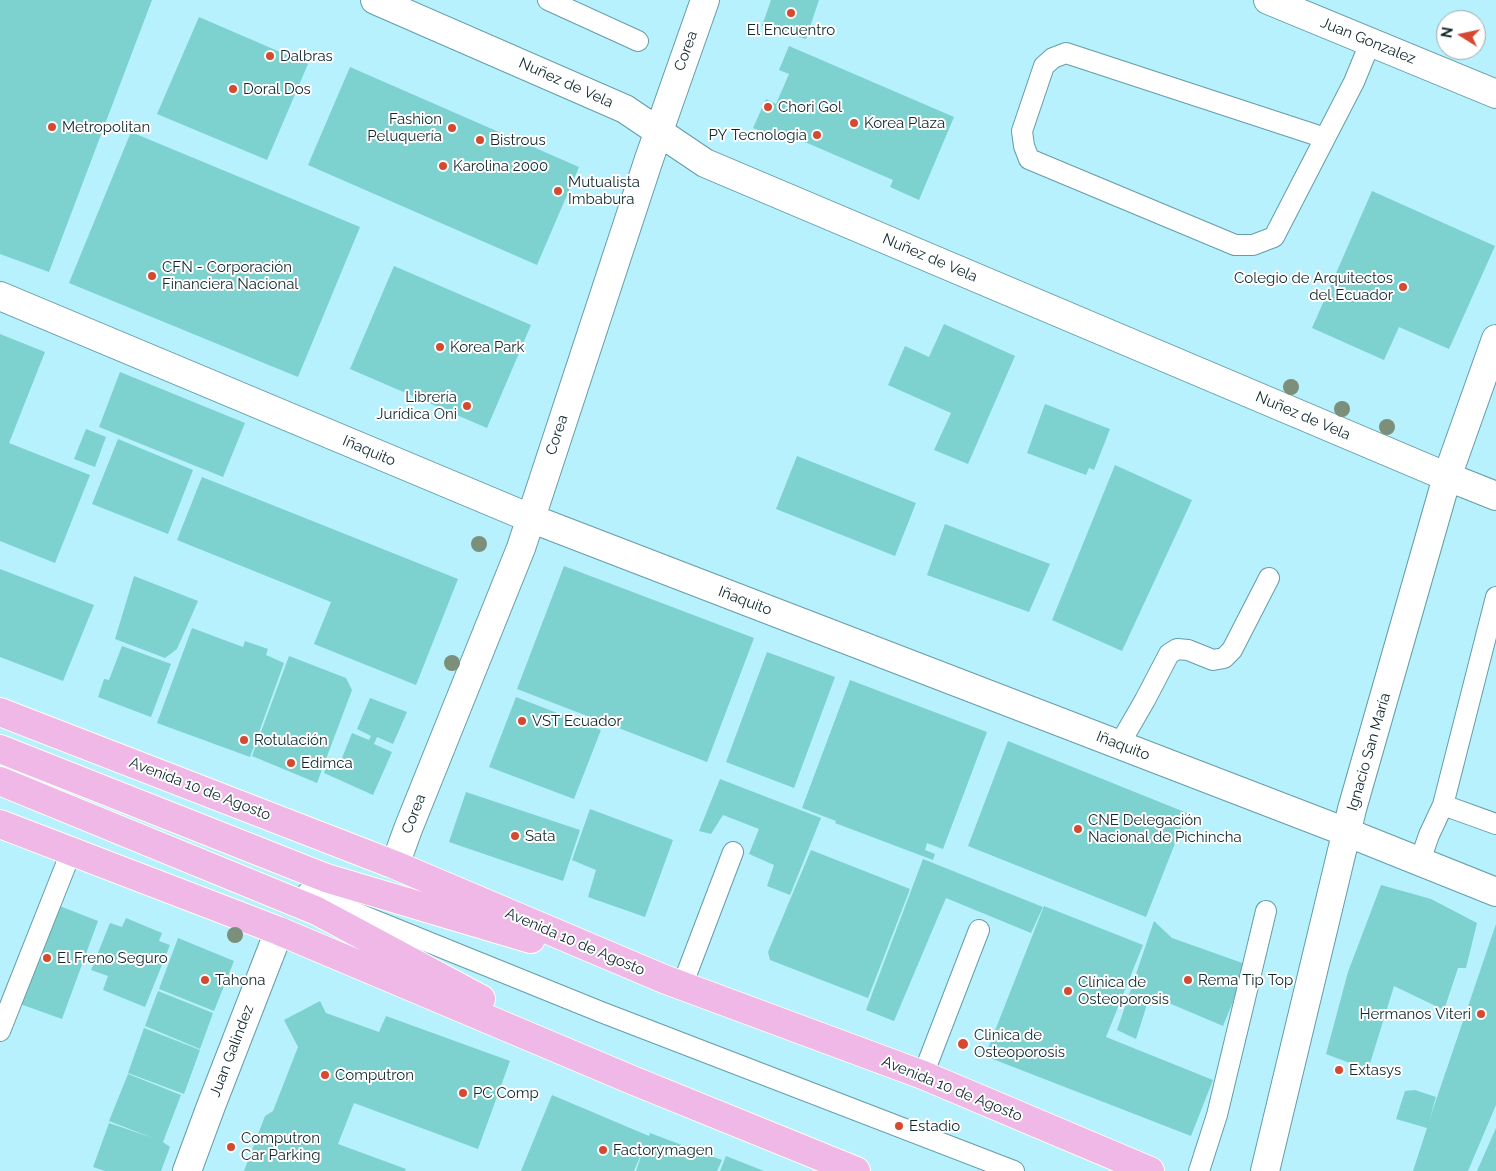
<!DOCTYPE html>
<meta charset="utf-8">
<style>
body{margin:0}
#map{position:relative;width:1496px;height:1171px;overflow:hidden;background:#b6f1fd;font-family:Raleway,sans-serif}
canvas{display:block}
.north{position:absolute;left:1436px;top:10px;width:50px;height:50px;box-sizing:border-box;background:#fff;border:1px solid #a0a9ab;border-radius:50%;rotate:280deg;font-size:14px;font-weight:700;line-height:20px;text-align:center;color:#11282d}
.north::after{content:'';display:block;margin:auto;width:18px;height:22px;background:#d4492f;clip-path:polygon(50% 0,100% 100%,50% 72%,0 100%)}
</style>
<div id="map">
<canvas width="1496" height="1171"></canvas>
<div class="north">N</div>
</div>
<script>
const context = document.querySelector('canvas').getContext('2d');
context.lineJoin = 'round';
function paint(path, color) { context.fillStyle = color; context.fill(path, 'evenodd'); }
function stroke(path, color, width, dash) { context.strokeStyle = color; context.lineWidth = width; context.lineCap = dash ? 'butt' : 'round'; context.setLineDash(dash || []); context.stroke(path); }
function write(font, color, halo, rows, align = 'center') {
  context.font = font + ' Raleway,sans-serif'; context.lineWidth = 4; context.setLineDash([]); context.textBaseline = 'middle'; context.strokeStyle = halo; context.fillStyle = color; for (const [text, x, y, turn = 0] of rows) {
    context.save(); context.translate(x, y); context.rotate((+turn || 0) * Math.PI / 180); context.textAlign = isNaN(turn) ? turn : align; if (halo) context.strokeText(text, 0, 0); context.fillText(text, 0, 0); context.restore();
  }
}
const building = new Path2D(`
 M 0,0 L 152,0 L 49,272 L 0,254 Z
 M 771,0 L 819,0 L 806,39 L 762,26 Z
 M 199,17 L 308,64 L 267,160 L 157,114 Z
 M 789,46 L 954,117 L 919,200 L 890,187 L 893,180 L 784,133 L 781,140 L 753,128 L 766,99 L 776,104 L 789,74 L 779,70 Z
 M 350,67 L 579,167 L 537,265 L 308,165 Z
 M 131,132 L 360,227 L 298,377 L 69,283 Z
 M 1372,191 L 1495,246 L 1449,349 L 1399,327 L 1384,360 L 1312,328 Z
 M 394,266 L 531,325 L 487,428 L 350,369 Z
 M 944,324 L 1015,356 L 968,464 L 934,450 L 951,413 L 888,385 L 905,346 L 929,357 Z
 M 0,334 L 45,352 L 9,443 L 90,475 L 55,563 L 0,541 Z
 M 120,372 L 245,423 L 223,477 L 99,427 Z
 M 1045,404 L 1110,429 L 1094,470 L 1089,468 L 1086,475 L 1027,453 Z
 M 86,429 L 106,437 L 95,467 L 74,459 Z
 M 118,439 L 193,470 L 168,534 L 92,504 Z
 M 797,456 L 916,503 L 895,556 L 776,509 Z
 M 1115,465 L 1192,500 L 1122,651 L 1052,620 Z
 M 202,477 L 458,579 L 416,685 L 314,644 L 331,602 L 177,540 Z
 M 945,524 L 1050,564 L 1029,612 L 927,575 Z
 M 564,566 L 754,638 L 707,762 L 517,689 Z
 M 0,569 L 94,605 L 63,681 L 0,657 Z
 M 134,576 L 198,601 L 177,649 L 165,658 L 115,639 Z
 M 192,628 L 243,647 L 245,641 L 268,649 L 266,655 L 284,663 L 250,757 L 157,723 Z
 M 122,646 L 171,664 L 151,717 L 98,697 L 104,679 L 109,680 Z
 M 767,652 L 835,677 L 794,788 L 726,762 Z
 M 289,656 L 346,678 L 352,690 L 317,783 L 252,756 Z
 M 850,680 L 987,732 L 943,849 L 927,843 L 925,850 L 935,854 L 933,860 L 835,823 L 836,821 L 802,808 Z
 M 516,697 L 601,730 L 574,799 L 489,767 Z
 M 370,698 L 407,712 L 393,744 L 377,737 L 374,744 L 392,752 L 373,795 L 324,773 L 329,758 L 340,763 L 352,733 L 369,740 L 371,736 L 357,729 Z
 M 1008,741 L 1187,813 L 1146,917 L 968,846 Z
 M 720,779 L 821,818 L 790,895 L 767,886 L 774,865 L 749,854 L 759,829 L 723,815 L 711,834 L 699,831 Z
 M 466,792 L 580,830 L 563,881 L 449,842 Z
 M 590,809 L 673,840 L 645,917 L 588,897 L 596,870 L 572,860 Z
 M 811,850 L 910,889 L 868,998 L 770,960 L 768,952 Z
 M 923,859 L 1043,907 L 1031,933 L 946,898 L 894,1021 L 866,1010 Z
 M 1381,885 L 1431,899 L 1477,923 L 1466,968 L 1458,968 L 1444,1010 L 1394,986 L 1368,1070 L 1326,1054 L 1348,972 Z
 M 57,905 L 98,921 L 62,1019 L 20,1004 Z
 M 1044,906 L 1143,945 L 1106,1037 L 1213,1080 L 1191,1136 L 985,1056 Z
 M 126,918 L 162,933 L 159,941 L 170,945 L 145,1007 L 103,990 L 108,976 L 91,970 L 110,923 L 122,927 Z
 M 1154,921 L 1172,938 L 1248,965 L 1223,1026 L 1150,995 L 1136,1039 L 1117,1030 Z
 M 1496,924 L 1496,1105 L 1468,1171 L 1413,1171 L 1427,1128 L 1396,1119 L 1405,1091 L 1415,1090 L 1436,1097 L 1429,1121 Z
 M 178,938 L 234,961 L 214,1011 L 159,989 Z
 M 158,991 L 213,1013 L 200,1049 L 145,1026 Z
 M 320,1001 L 326,1013 L 379,1032 L 386,1016 L 510,1061 L 478,1149 L 354,1103 L 338,1144 L 406,1169 L 405,1171 L 244,1171 L 265,1116 L 273,1111 L 298,1047 L 284,1020 Z
 M 144,1028 L 200,1050 L 184,1094 L 128,1073 Z
 M 128,1074 L 181,1095 L 163,1142 L 170,1147 L 161,1171 L 105,1171 L 93,1167 L 109,1123 L 153,1138 L 109,1121 Z
 M 552,1095 L 649,1136 L 650,1133 L 722,1160 L 717,1171 L 636,1171 L 645,1145 L 634,1171 L 521,1171 Z
 M 1496,1128 L 1496,1171 L 1477,1171 Z
 M 726,1156 L 764,1171 L 720,1171 Z`);
const service = new Path2D(`
 M 548,0 L 638,41
 M 1325,138 L 1066,53 L 1053,58 L 1044,66 L 1022,131 L 1024,146 L 1029,159 L 1235,245 L 1253,245 L 1274,237 L 1354,82 L 1370,43
 M 1496,597 L 1443,805 L 1496,824
 M 1119,745 L 1145,700 L 1169,654 L 1177,649 L 1188,650 L 1213,660 L 1224,658 L 1232,650 L 1269,578
 M 1420,861 L 1429,835 L 1443,805
 M 307,893 L 601,1012 L 1014,1171
 M 682,986 L 733,852
 M 0,1031 L 71,852
 M 923,1075 L 979,930
 M 1199,1171 L 1217,1115 L 1266,911`);
const minor = new Path2D(`
 M 375,0 L 625,109 L 705,163 L 1438,473 L 1496,496
 M 1268,0 L 1496,94
 M 0,296 L 530,518 L 1346,832 L 1496,892
 M 395,865 L 408,829 L 521,548 L 649,159 L 705,0
 M 187,1171 L 211,1106 L 279,931
 M 1265,1171 L 1352,809 L 1447,477 L 1496,339`);
const primary = new Path2D(`
 M 0,712 L 395,865 L 664,979 L 923,1075 L 1150,1171
 M 0,749 L 326,878 L 531,939
 M 0,781 L 317,911 L 481,999
 M 0,824 L 279,931 L 632,1080 L 856,1171`);
const trees = [
 [1291,387],
 [1342,409],
 [1387,427],
 [479,544],
 [452,663],
 [235,935]
];
const markers = [
 [791,13,5,"#d4492f"],
 [270,56,5,"#d4492f"],
 [233,89,5,"#d4492f"],
 [768,107,5,"#d4492f"],
 [854,123,5,"#d4492f"],
 [52,127,5,"#d4492f"],
 [452,128,5,"#d4492f"],
 [817,135,5,"#d4492f"],
 [480,140,5,"#d4492f"],
 [443,166,5,"#d4492f"],
 [558,191,5,"#d4492f"],
 [152,276,5,"#d4492f"],
 [1403,287,5,"#d4492f"],
 [440,347,5,"#d4492f"],
 [467,406,5,"#d4492f"],
 [522,721,5,"#d4492f"],
 [244,740,5,"#d4492f"],
 [291,763,5,"#d4492f"],
 [1078,829,5,"#d4492f"],
 [515,836,5,"#d4492f"],
 [47,958,5,"#d4492f"],
 [205,980,5,"#d4492f"],
 [1188,980,5,"#d4492f"],
 [1068,991,5,"#d4492f"],
 [1481,1014,5,"#d4492f"],
 [963,1044,6,"#d4492f"],
 [1339,1070,5,"#d4492f"],
 [325,1075,5,"#d4492f"],
 [463,1093,5,"#d4492f"],
 [899,1126,5,"#d4492f"],
 [231,1147,5,"#d4492f"],
 [603,1150,5,"#d4492f"]
];
const poiNames = [
 ["El Encuentro",791,30,"center"],
 ["Dalbras",280,56],
 ["Doral Dos",243,89],
 ["Chori Gol",778,107],
 ["Fashion",442,119,"right"],
 ["Peluquería",442,136,"right"],
 ["Korea Plaza",864,123],
 ["Metropolitan",62,127],
 ["PY Tecnologia",807,135,"right"],
 ["Bistrous",490,140],
 ["Karolina 2000",453,166],
 ["Mutualista",568,182],
 ["Imbabura",568,199],
 ["CFN - Corporación",162,267],
 ["Financiera Nacional",162,284],
 ["Colegio de Arquitectos",1393,278,"right"],
 ["del Ecuador",1393,295,"right"],
 ["Korea Park",450,347],
 ["Librería",457,397,"right"],
 ["Jurídica Oni",457,414,"right"],
 ["VST Ecuador",532,721],
 ["Rotulación",254,740],
 ["Edimca",301,763],
 ["CNE Delegación",1088,820],
 ["Nacional de Pichincha",1088,837],
 ["Sata",525,836],
 ["El Freno Seguro",57,958],
 ["Tahona",215,980],
 ["Rema Tip Top",1198,980],
 ["Clínica de",1078,982],
 ["Osteoporosis",1078,999],
 ["Hermanos Viteri",1471,1014,"right"],
 ["Clinica de",974,1035],
 ["Osteoporosis",974,1052],
 ["Extasys",1349,1070],
 ["Computron",335,1075],
 ["PC Comp",473,1093],
 ["Estadio",909,1126],
 ["Computron",241,1138],
 ["Car Parking",241,1155],
 ["Factorymagen",613,1150]
];
const streetNames = [
 ["Juan Gonzalez",1368,41,22],
 ["Corea",686,51,-70],
 ["Nuñez de Vela",566,83,24],
 ["Nuñez de Vela",930,258,23],
 ["Nuñez de Vela",1303,416,23],
 ["Corea",557,435,-72],
 ["Iñaquito",369,451,23],
 ["Iñaquito",745,601,21],
 ["Iñaquito",1123,746,21],
 ["Ignacio San María",1369,752,-74],
 ["Avenida 10 de Agosto",200,789,21],
 ["Corea",414,814,-69],
 ["Avenida 10 de Agosto",575,942,23],
 ["Juan Galindez",232,1051,-69],
 ["Avenida 10 de Agosto",952,1089,22]
];
paint(building, '#7dd2cf');
stroke(service, '#659ca8', 22);
stroke(minor, '#659ca8', 30);
stroke(primary, '#fff', 30);
stroke(service, '#fff', 20);
stroke(minor, '#fff', 28);
stroke(primary, '#efb8e6', 28);
context.fillStyle = '#7c8f7a';
for (const [x, y] of trees) { context.beginPath(); context.arc(x, y, 8, 0, 2 * Math.PI); context.fill(); }
for (const [x, y, r, color] of markers) { const dot = new Path2D(); dot.arc(x, y, r, 0, 2 * Math.PI); context.fillStyle = color; context.fill(dot); stroke(dot, '#fff', 2); }
write('15px', '#11282d', '#fff', poiNames, 'left');
write('15px', '#11282d', '#fff', streetNames);
</script>
